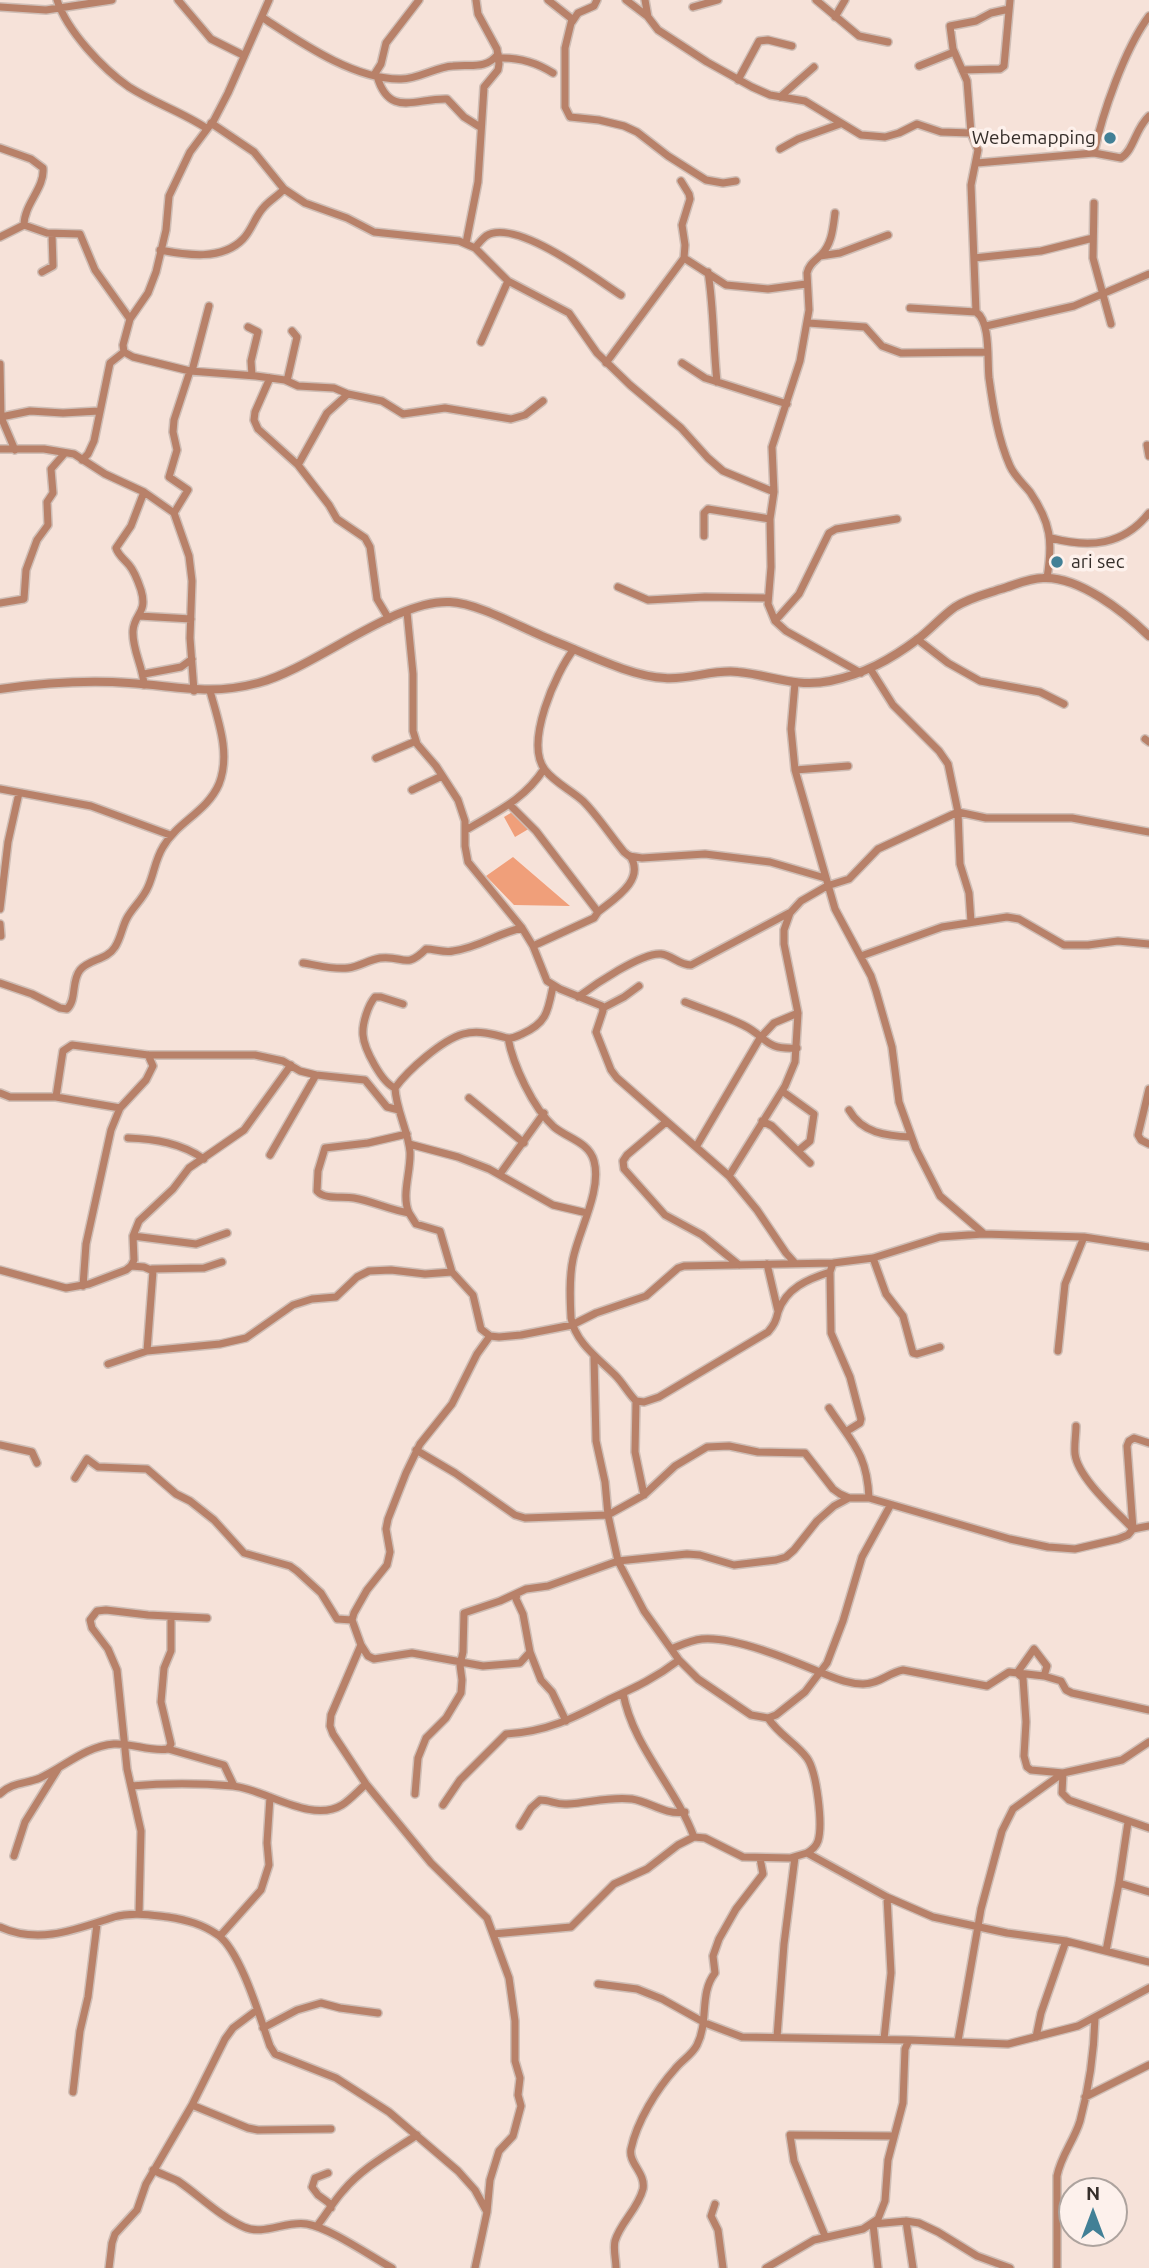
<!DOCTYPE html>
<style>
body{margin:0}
#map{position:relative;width:1149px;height:2268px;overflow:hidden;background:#f6e2d9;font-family:Ubuntu,sans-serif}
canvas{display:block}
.north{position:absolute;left:1058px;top:2177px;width:70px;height:70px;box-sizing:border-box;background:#fdf1ec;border:2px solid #ada39e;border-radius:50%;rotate:0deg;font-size:19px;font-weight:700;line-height:28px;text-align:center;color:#352e2a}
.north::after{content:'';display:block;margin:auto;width:24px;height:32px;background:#428096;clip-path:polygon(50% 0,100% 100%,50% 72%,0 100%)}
</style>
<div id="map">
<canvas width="1149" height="2268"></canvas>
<div class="north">N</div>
</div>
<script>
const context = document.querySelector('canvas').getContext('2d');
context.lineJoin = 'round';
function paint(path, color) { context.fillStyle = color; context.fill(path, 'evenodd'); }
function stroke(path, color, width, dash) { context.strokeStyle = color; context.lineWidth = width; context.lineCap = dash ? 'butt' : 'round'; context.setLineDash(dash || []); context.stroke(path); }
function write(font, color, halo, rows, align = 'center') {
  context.font = font + ' Ubuntu,sans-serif'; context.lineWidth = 7; context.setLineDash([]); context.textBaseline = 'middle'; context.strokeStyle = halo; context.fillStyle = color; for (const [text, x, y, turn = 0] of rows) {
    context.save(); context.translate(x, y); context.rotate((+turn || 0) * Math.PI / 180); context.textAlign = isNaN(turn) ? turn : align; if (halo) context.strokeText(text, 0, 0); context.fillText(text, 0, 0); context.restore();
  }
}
const forest = new Path2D(`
 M 514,811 L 532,827 L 515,837 L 504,817 Z
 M 513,857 L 570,906 L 514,905 L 486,876 Z`);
const minor = new Path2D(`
 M 57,0 C 67,31 103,69 129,87 C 154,103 182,112 206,128
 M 178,0 L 211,39 L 243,55
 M 269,0 L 228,93 L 214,120 L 190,152 L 169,196 L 166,230 L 156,272 L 148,293 L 130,319 L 123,345 L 124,352 L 133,357 L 190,371 L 256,376 L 285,380 L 298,386 L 334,388 L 348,394 L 382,401 L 403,414 L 445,408 L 511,419 L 525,415 L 543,401
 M 548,0 L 572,19 L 565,48 L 565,107 L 570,117 L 599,120 L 624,126 L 637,132 L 668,156 L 706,180 L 723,183 L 736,181
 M 626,0 L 647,16
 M 645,0 L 648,17 L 658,30 L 707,62 L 752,87 L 770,95 L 805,101 L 861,135 L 885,137 L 899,133 L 917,124 L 941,132 L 971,133 L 978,150 L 971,185 L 976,312
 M 816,0 L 859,36 L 888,42
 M 0,7 L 46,10 L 112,0
 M 693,7 L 718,0
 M 835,17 L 845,0
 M 263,18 C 300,42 354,80 401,79 C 419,79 435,67 453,66 C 471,64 486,70 498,54
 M 572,22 L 578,13 L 594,6 L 597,0
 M 498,58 C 519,57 536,62 553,73
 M 919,66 L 954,52
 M 962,70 L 1000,69 L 1004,66 L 1010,0
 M 374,75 L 381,64 L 386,43 L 419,0
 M 377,76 C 389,118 415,98 447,99 L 464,117 L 480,127
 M 738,80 L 759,41 L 768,40 L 792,46
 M 780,97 L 814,67
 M 211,123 L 254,152 L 284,189 L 305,203 L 347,218 L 374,232 L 459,241 L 475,248 L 508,281 L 569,313 L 597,353 L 630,385 L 681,428 L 708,458 L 723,471 L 774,492
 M 971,133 L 967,81 L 953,49 L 950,26 L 976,21 L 991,13 L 1009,9
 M 0,148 L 31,159 L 43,168 C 45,188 24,204 24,225
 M 780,149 L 798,139 L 840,124
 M 1094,153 C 1102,114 1125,48 1149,16
 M 977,163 L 1094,153 L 1121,158 C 1134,150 1135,129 1149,116
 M 1094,203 L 1093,258 L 1111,324
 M 835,213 C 833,228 832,244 821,255 C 815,261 809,264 807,273 L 809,310 L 800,361 L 772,447 L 774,492 L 770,519 L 771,567 L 768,604 L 775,621 L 786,631 L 861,673
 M 0,237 L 24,225 L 47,233 L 80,234 L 95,270 L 130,319
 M 466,243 L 478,182 L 484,87 L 498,70 L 499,64 L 497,49 L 478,14 L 476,0
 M 475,248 C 478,244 482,239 486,236 C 515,217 596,279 621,295
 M 160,250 C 186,255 222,261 243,239 C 252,230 255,216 264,207 C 270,200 278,196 284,189
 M 820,256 L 840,253 L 888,235
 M 684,258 L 726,285 L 768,289 L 806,284
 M 974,258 L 1041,251 L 1093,238
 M 42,272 L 53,266 L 52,234
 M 708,272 C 714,309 713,345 717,382
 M 910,308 L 976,312 C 991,322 987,360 989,378 C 993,407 998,439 1010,466 C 1015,477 1023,483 1030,492 C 1051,523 1053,541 1047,578
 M 808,323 L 865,327 L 882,346 L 901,353 L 987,352
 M 986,326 L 1074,306 L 1149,274
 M 248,327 L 258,332 L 251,361 L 252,375
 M 481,342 L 508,281
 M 606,363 L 684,258 L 685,245 L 682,225 L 690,199 L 689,194 L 681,181
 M 682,363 L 705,378 L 787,404
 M 0,364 L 1,417 L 15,450
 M 190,371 L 174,420 L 173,432 L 177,450 L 169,477 L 188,490 L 174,513 L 189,556 L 192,581 L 190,638 L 194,691
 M 192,371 L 209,306
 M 270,378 L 255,412 L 254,420 L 258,429 L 298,465 L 329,505 L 337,519 L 365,538 L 370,547 L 377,599 L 389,619
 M 287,381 L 297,337 L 292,331
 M 1,417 L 30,411 L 63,413 L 99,411
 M 1147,445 L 1149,456
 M 0,449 L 44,449 L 74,454 L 105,474 L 144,492 L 174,513
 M 82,460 L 88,454 L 94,441 L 110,363 L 124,352
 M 298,465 L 327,413 L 348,394
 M 144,492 L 131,526 L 116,548 C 118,555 124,559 129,565 C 135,572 138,581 141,590 C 148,614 134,613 133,631 C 132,650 143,666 144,685
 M 704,536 L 704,513 L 708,509 L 770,519
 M 1051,538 C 1089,548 1123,546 1149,513
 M 618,587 L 648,600 L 705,597 L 768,598
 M 0,603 L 24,599 L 26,570 L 37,540 L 48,525 L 47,502 L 53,493 L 51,469 L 65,453
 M 407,612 L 413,674 L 413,731 L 417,744 L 436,766 L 458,800 L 465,821 L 465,846 L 468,862 L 522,928 L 533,946 L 547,981 L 560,989 L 602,1006 L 603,1011 L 596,1032 L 611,1070 L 617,1078 L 729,1176 L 757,1210 L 786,1253 L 795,1263
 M 139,616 L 191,619
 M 775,621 L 799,594 L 829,533 L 836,529 L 897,519
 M 917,639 L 948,663 L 980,681 L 1040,692 L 1064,704
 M 574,649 C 556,672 524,743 545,770 C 555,783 571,790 583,801 C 598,816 610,835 624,852 L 629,856 L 642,858 L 705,854 L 770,862 L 825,878
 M 871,670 L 893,705 L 939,751 L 948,764 L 958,812 L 960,864 L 969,893 L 971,922
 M 144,674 L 181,667 L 192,659
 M 795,683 L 791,729 L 795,770 L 835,909 L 871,976 L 876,991 L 892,1047 L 899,1102 L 916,1149 L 940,1196 L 983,1233
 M 1145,739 L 1149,742
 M 376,758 L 416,741
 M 795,770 L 848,766
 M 0,789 L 91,806 L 170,835
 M 412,790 L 442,776
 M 510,805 L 536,831 L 598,912 L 594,918 L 533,946
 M 466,830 C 496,812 524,800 544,769
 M 0,909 L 8,842 L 19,793
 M 598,912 C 614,899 646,880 630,856
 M 0,924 L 1,936
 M 861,956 L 942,927 L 1007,917 L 1019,919 L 1064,945 L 1088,945 L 1118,941 L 1149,944
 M 303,963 C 317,965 334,970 348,968 C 359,967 368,960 380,958 C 404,955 405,970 426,949 C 435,949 444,953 453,951 C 478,948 498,933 522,928
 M 0,983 L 32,994 L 60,1008 L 67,1009 C 77,1000 71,981 80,970 C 89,959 107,960 115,947 C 121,938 122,927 127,918 C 133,907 143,899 148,887 C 154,874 155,860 163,847 C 177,822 207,812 219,784 C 231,754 218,720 210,691
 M 578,997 C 594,985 642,952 661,954 C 672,955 679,965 691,965 L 789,913
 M 685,1002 C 705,1010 725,1016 743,1025 C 768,1037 763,1050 797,1048
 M 603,1008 L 624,997 L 639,986
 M 508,1038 C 513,1065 533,1108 554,1127 C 567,1138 589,1142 594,1161 C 602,1190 579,1230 573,1259 C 569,1278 570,1299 571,1318 C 575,1342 599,1359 615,1375 C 623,1383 628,1393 636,1401 L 644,1402 L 659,1397 L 768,1332 C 774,1325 776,1321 778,1312 C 786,1288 808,1279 830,1272 L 833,1263
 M 395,1088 C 382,1083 364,1049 363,1035 C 362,1024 368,1005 375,997 L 381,997 L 403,1004
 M 1149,1089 L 1138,1135 L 1141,1140 L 1149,1144
 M 782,1091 L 814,1114 L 810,1141 L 798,1151
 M 0,1093 L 10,1097 L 56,1097 L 120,1108
 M 56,1097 L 63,1051 L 72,1045 L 148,1055 L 255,1055 L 283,1061 L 300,1071 L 316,1075 L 365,1080 L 387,1107 L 399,1110
 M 469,1098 L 524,1143
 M 849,1110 C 862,1133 886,1136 911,1137
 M 762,1121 L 772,1126 L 810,1163
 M 666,1122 L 627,1155 L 623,1161 L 624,1169 L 665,1215 L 702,1235 L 739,1265
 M 407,1134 L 368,1143 L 325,1148 L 318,1171 L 317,1191 C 325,1200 342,1196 354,1198 C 372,1201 390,1210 409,1213 L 416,1224 L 440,1231 L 452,1272
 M 128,1138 C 155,1139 181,1143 204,1159
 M 409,1144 L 458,1157 L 489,1169 L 553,1205 L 587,1213
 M 696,1147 L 760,1038 L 774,1023 L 798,1013
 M 270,1155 L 316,1075
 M 500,1174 L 544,1113
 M 729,1176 L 785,1086 L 795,1062 L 798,1013 L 784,944 L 784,930 L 790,913 L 801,901 L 827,886 L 849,879 L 878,849 L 958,812 L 986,818 L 1072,818 L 1149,832
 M 409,1213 C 401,1195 411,1172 410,1152 C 408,1130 396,1110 395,1088 C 408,1070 442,1040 463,1034 C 478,1030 493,1034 507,1038 C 513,1039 517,1036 522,1034 C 547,1023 548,1011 553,986
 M 133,1236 L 196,1244 L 227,1233
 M 873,1258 L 886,1294 L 903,1316 L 913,1353 L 917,1354 L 940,1347
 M 767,1264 L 778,1311
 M 131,1266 L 144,1267 L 153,1271 L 147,1351
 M 152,1269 L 204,1268 L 222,1262
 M 0,1270 L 66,1288 L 89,1284 L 126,1270 L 131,1266 L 134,1260 L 133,1236 L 139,1221 L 173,1189 L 189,1168 L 244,1130 L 291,1065
 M 830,1272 L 831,1333 L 850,1377 L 861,1419 L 860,1423 L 847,1431
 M 83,1286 L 86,1244 L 111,1130 L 120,1108 L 146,1080 L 153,1066 L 148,1055
 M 1058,1351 L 1065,1284 L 1084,1237
 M 594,1356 L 596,1441 L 605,1482 L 608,1515 L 618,1561 L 644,1611 L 679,1660 L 698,1679 L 751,1715 L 768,1718 L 776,1715 L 805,1692 L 827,1663 L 843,1621 L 862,1557 L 890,1506
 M 108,1364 L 147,1351 L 220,1344 L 246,1338 L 293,1305 L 312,1299 L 336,1297 L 357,1277 L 369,1271 L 391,1270 L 425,1274 L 452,1272 L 473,1295 L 481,1329 L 490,1336 L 499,1337 L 521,1335 L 572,1325 L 596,1313 L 646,1296 L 678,1268 L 684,1266 L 833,1263 L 873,1258 L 940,1237 L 983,1234 L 1084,1237 L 1149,1247
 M 636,1401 L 635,1452 L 644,1495
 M 829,1408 C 852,1443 867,1453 869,1498
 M 1076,1426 C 1076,1435 1074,1445 1075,1454 C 1078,1478 1116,1511 1133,1529 L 1149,1526
 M 0,1445 L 32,1452 L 37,1463
 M 416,1450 L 455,1473 L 515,1515 L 525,1518 L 608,1515 L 644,1495 L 675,1466 L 707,1447 L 729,1446 L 758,1452 L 805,1453 L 833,1489 L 840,1494 L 849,1498 L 869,1498 L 1010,1539 L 1048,1547 L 1075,1549 L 1118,1539 L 1128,1535 L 1133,1529 L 1127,1446 L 1129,1441 L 1134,1438 L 1149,1443
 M 75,1478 L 87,1459 L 98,1467 L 147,1469 L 176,1494 L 190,1501 L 214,1520 L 244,1553 L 290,1566 L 297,1571 L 321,1593 L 337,1619 L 352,1620
 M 517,1594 L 516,1599 L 523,1614 L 530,1652 L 541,1680 L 552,1692 L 566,1721
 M 361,1645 L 368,1656 L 374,1659 L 412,1653 L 483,1666 L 520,1663 L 530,1652
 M 671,1649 C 681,1645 691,1640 702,1639 C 734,1636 791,1660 822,1673 C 835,1678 848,1684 863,1684 C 879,1684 888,1673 903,1670 L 987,1686 L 1009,1672 L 1044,1676
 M 623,1693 C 633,1747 675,1786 694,1837
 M 1149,1710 L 1072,1693 L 1066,1690 L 1061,1681 L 1044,1676 L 1047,1666 L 1034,1649 L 1017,1673 L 1023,1678 L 1026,1722 L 1024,1756 L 1027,1767 L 1031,1770 L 1063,1773 L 1062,1793 L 1069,1800 L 1149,1828
 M 768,1718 C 779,1735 796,1743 807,1758 C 817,1772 823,1825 818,1841 C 816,1847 812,1850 807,1853
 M 168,1749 L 224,1765 L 234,1786
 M 131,1786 C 164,1783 200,1783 233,1786 C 265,1789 311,1824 342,1805 C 350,1800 358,1791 366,1784
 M 0,1794 C 12,1782 26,1784 40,1778 C 64,1767 86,1746 114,1744 C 132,1743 151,1752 168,1749 L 171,1744 L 161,1702 L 164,1668 L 171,1651 L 171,1617
 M 415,1794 L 418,1758 L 426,1738 L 446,1718 L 461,1693 L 462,1680 L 460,1665 L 463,1652 L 464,1613 L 500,1601 L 526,1589 L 548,1586 L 618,1561 L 687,1554 L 700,1555 L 734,1565 L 776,1560 L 786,1557 L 794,1550 L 817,1521 L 834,1506 L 849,1498
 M 443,1805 L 460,1780 L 506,1734 C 546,1732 574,1718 608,1700 C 636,1687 654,1679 679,1660
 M 520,1826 L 531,1808 L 540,1800 C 550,1800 557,1805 567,1804 C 589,1803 610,1796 632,1799 C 651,1802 664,1815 685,1812
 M 14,1856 L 25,1822 L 58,1769
 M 1119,1883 L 1149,1892
 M 139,1914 L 141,1831 L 127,1769 L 117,1670 L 108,1649 L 92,1628 L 90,1620 L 97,1611 L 106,1610 L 148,1615 L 207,1618
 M 0,1927 C 39,1945 77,1929 114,1917 C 132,1912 150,1915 168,1917 C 187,1920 202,1924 218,1935 C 241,1952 260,2018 270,2046 L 275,2054 L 336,2078 L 389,2112 L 458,2171 L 475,2190 L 487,2212 L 475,2268
 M 493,1934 L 571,1927 L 614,1884 L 647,1869 L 678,1845 L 694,1837 L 705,1838 L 743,1857 L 790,1858 L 807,1853 L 887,1897 L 933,1917 L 1007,1933 L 1066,1941 L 1149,1962
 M 220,1936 L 261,1890 L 269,1865 L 267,1843 L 270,1797
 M 1106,1951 L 1119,1883 L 1128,1822
 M 598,1984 L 637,1989 L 662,1999 L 705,2023 L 742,2037 L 909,2040
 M 263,2028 L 297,2010 L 321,2003 L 340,2008 L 378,2013
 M 777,2037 L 784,1944 L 795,1857
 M 1036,2037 L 1041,2013 L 1066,1941
 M 884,2039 L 891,1973 L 887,1897
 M 958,2041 L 981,1909 L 1002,1831 L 1013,1809 L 1063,1773 L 1122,1760 L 1149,1742
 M 73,2092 L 80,2031 L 88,1997 L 97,1924
 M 1085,2097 L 1149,2065
 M 192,2105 L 248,2128 L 258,2130 L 331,2129
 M 153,2170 C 161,2174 170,2177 178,2181 C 200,2196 219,2216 244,2227 C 263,2236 287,2220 307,2224 C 330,2228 370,2256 392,2268
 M 328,2173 L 315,2178 L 312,2187 L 318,2195 L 329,2203 L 331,2208
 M 715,2204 L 711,2216 L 718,2230 L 723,2268
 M 487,2212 L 490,2180 L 499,2151 L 513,2136 L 521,2106 L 518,2095 L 520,2078 L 515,2061 L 515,2021 L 509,1978 L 487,1918 L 431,1863 L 366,1784 L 333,1734 L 330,1726 L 331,1715 L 361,1645 L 352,1620 L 354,1613 L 367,1590 L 387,1565 L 390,1552 L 386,1529 L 388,1519 L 406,1473 L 420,1444 L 452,1404 L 477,1354 L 490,1336
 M 906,2221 L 913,2268
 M 317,2226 C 326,2215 333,2202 343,2191 C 363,2167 392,2152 417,2135
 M 825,2236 L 794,2161 L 790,2135 L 893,2136
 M 109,2268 L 112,2243 L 115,2234 L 137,2210 L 146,2184 L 192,2105 L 225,2039 L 233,2028 L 257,2010
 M 616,2268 C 616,2260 613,2249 615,2241 C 620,2223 638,2209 643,2189 C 646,2173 628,2163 631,2149 C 637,2121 657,2089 675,2069 C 682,2060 692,2055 697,2045 C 709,2022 699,1993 715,1973 L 713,1956 L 719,1939 L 736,1909 L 763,1874 L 760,1858
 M 766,2268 L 814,2240 L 863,2229 L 878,2219 L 885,2201 L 888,2160 L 903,2103 L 905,2049 L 909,2040 L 1008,2044 L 1078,2026 L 1149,1988
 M 878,2268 L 873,2224 L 906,2221 L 919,2223 L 938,2232 L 977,2256 L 1010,2268
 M 1057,2268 L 1057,2176 C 1061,2155 1074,2141 1080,2121 C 1089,2088 1094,2053 1095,2018`);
const tertiary = new Path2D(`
 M 0,689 C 43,683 86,680 129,683 C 177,686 209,696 258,683 C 315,668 395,599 450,602 C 479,603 525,630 554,641 C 585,653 632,677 665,678 C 689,680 714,669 738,672 C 771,675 795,688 830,681 C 864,674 890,660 918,639 C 931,629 942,616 955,607 C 969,598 986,594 1001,589 C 1015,585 1029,578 1043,578 C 1079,576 1124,612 1149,636`);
const markers = [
 [1110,138,7,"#428096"],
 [1057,562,7,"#428096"]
];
const poiNames = [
 ["Webemapping",1096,138],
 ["ari sec",1071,562,"left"]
];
paint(forest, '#f09f7a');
stroke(minor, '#cfbeb6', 10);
stroke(tertiary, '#cfbeb6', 11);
stroke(minor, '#b88169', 7);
stroke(tertiary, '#b88169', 8);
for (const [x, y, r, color] of markers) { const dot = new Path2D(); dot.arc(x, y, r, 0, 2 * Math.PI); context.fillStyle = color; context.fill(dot); stroke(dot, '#fdf1ec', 2.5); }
write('19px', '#352e2a', '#fdf1ec', poiNames, 'right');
</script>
